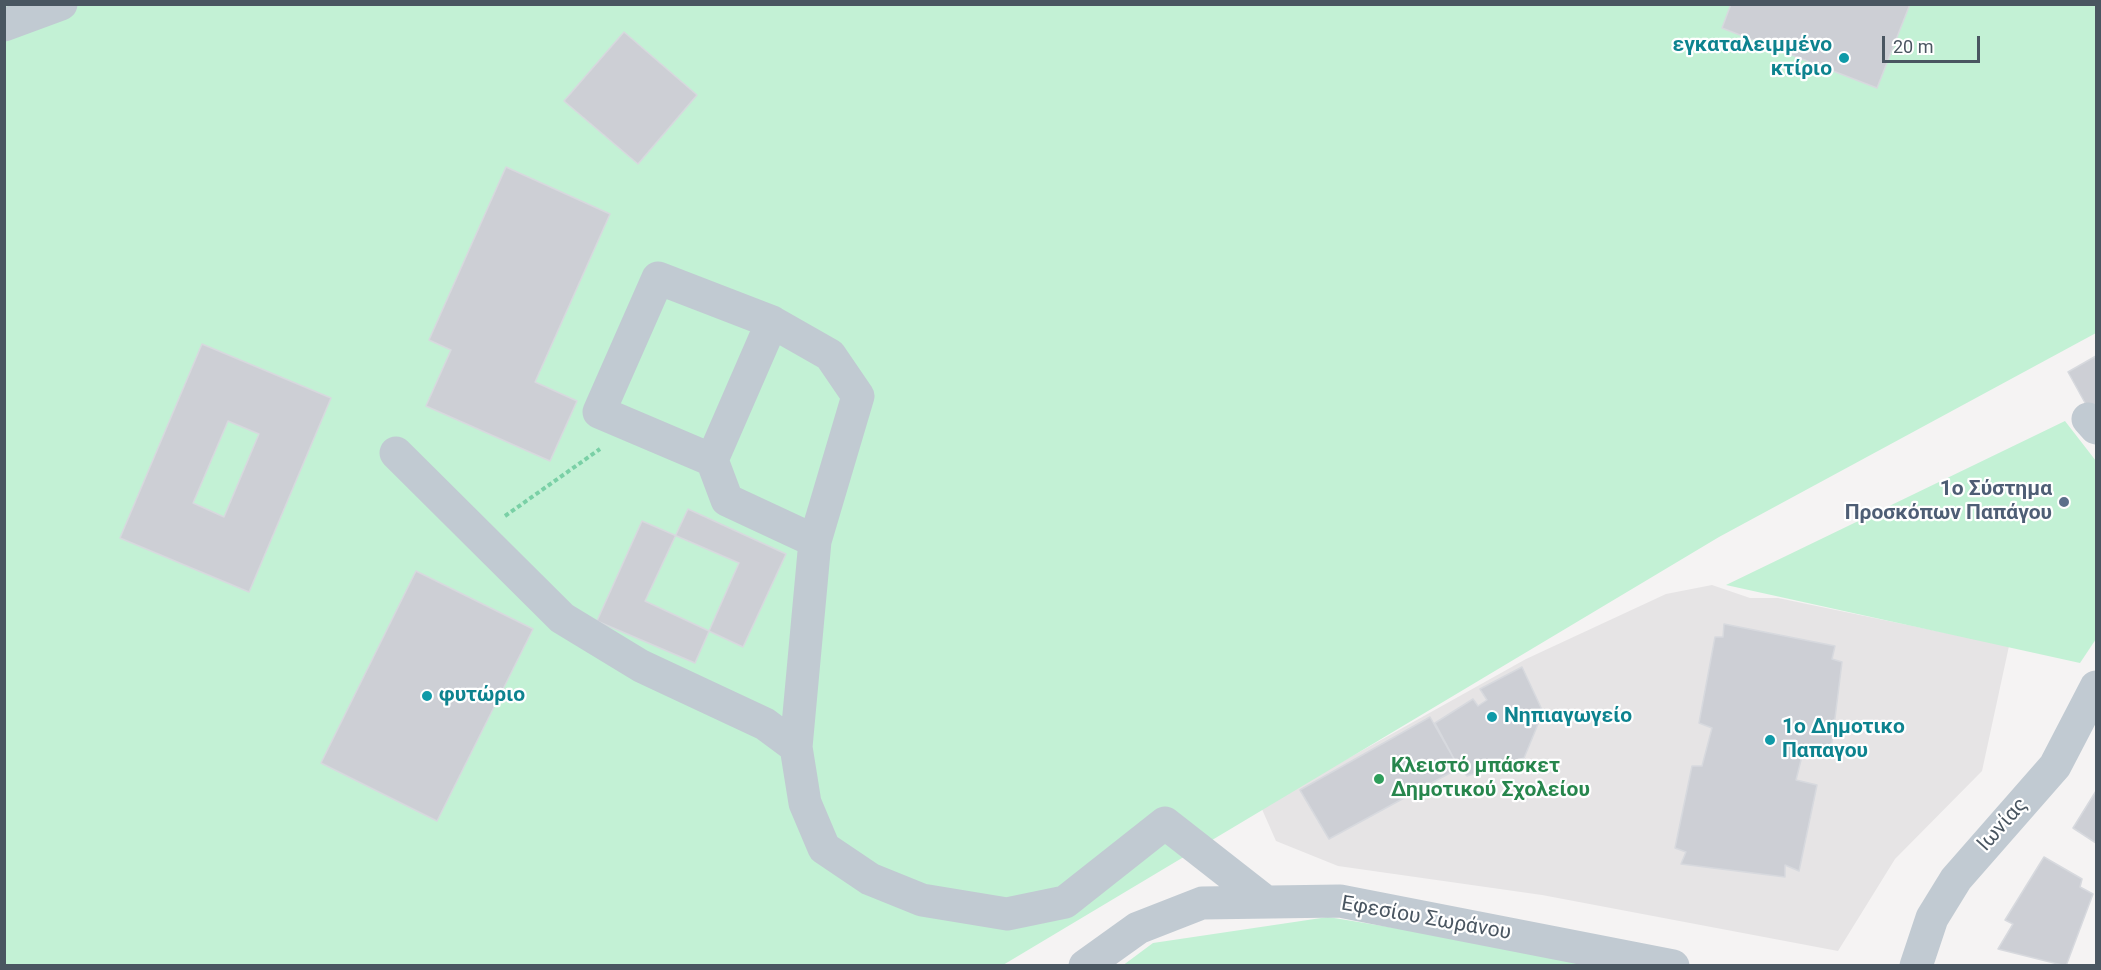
<!DOCTYPE html>
<meta charset="utf-8">
<style>
body{margin:0}
#map{position:relative;width:2101px;height:970px;overflow:hidden;background:#f5f3f3;font-family:Roboto,sans-serif}
canvas{display:block}
.frame{position:absolute;inset:0;border:6px solid #4a5661;pointer-events:none}
.scale{position:absolute;left:1882px;top:36px;width:98px;height:27px;box-sizing:border-box;border:3px solid #4a5661;border-top:0;padding-left:8px;font-size:18px;line-height:21px;white-space:nowrap;color:#4a5661;-webkit-text-stroke:4px #fff;paint-order:stroke}
</style>
<div id="map">
<canvas width="2101" height="970"></canvas>
<div class="frame"></div>
<div class="scale">20 m</div>
</div>
<script>
const context = document.querySelector('canvas').getContext('2d');
context.lineJoin = 'round';
function paint(path, color) { context.fillStyle = color; context.fill(path, 'evenodd'); }
function stroke(path, color, width, dash) { context.strokeStyle = color; context.lineWidth = width; context.lineCap = dash ? 'butt' : 'round'; context.setLineDash(dash || []); context.stroke(path); }
function write(font, color, halo, rows, align = 'center') {
  context.font = font + ' Roboto,sans-serif'; context.lineWidth = 4.5; context.setLineDash([]); context.textBaseline = 'middle'; context.strokeStyle = halo; context.fillStyle = color; for (const [text, x, y, turn = 0] of rows) {
    context.save(); context.translate(x, y); context.rotate((+turn || 0) * Math.PI / 180); context.textAlign = isNaN(turn) ? turn : align; if (halo) context.strokeText(text, 0, 0); context.fillText(text, 0, 0); context.restore();
  }
}
const education = new Path2D(`
 M 1712,585 L 1750,598 L 1778,598 L 2009,646 L 1982,771 L 1895,859 L 1838,951 L 1542,895 L 1338,866 L 1276,841 L 1261,807 L 1526,659 L 1666,594 Z`);
const green = new Path2D(`
 M 5,5 L 2096,5 L 2096,333 L 1719,537 L 1003,965 L 5,966 Z
 M 2065,421 L 2096,461 L 2096,639 L 2080,663 L 1726,585 Z
 M 1328,917 L 1603,962 L 1602,966 L 1122,966 L 1153,943 Z`);
const building = new Path2D(`
 M 1731,4 L 1910,4 L 1877,88 L 1722,28 Z
 M 624,32 L 697,95 L 638,164 L 564,101 Z
 M 506,167 L 610,214 L 535,382 L 577,401 L 550,461 L 426,406 L 451,350 L 429,340 Z
 M 202,344 L 331,398 L 249,592 L 120,538 ZM 228,421 L 259,434 L 224,517 L 193,503 Z
 M 2096,356 L 2096,406 L 2089,410 L 2068,372 Z
 M 688,509 L 786,554 L 743,647 L 645,601 Z
 M 642,521 L 739,563 L 695,663 L 597,621 Z
 M 416,571 L 533,629 L 437,821 L 321,763 Z
 M 1724,624 L 1835,646 L 1832,659 L 1842,662 L 1830,758 L 1803,752 L 1796,780 L 1817,785 L 1799,871 L 1785,865 L 1785,877 L 1681,864 L 1686,852 L 1675,848 L 1692,766 L 1702,766 L 1712,728 L 1699,723 L 1715,637 L 1723,637 Z
 M 1522,667 L 1543,712 L 1524,758 L 1467,776 L 1459,768 L 1435,723 L 1473,699 L 1478,706 L 1487,700 L 1480,689 Z
 M 1430,717 L 1459,768 L 1329,839 L 1300,790 Z
 M 2096,791 L 2096,843 L 2073,828 Z
 M 2044,857 L 2082,879 L 2080,887 L 2093,894 L 2066,966 L 1998,949 L 2013,924 L 2005,920 Z`);
const path = new Path2D(`
 M 505,516 L 600,449`);
const minor = new Path2D(`
 M 4,25 L 61,4
 M 772,322 L 712,460 L 599,412 L 658,278 L 772,322 L 830,355 L 858,396 L 815,541 L 796,747 L 805,803 L 824,848 L 870,879 L 922,900 L 1007,914 L 1065,902 L 1165,823 L 1266,902
 M 2088,419 L 2096,428
 M 396,453 L 562,618 L 641,666 L 765,724 L 796,747
 M 712,460 L 727,500 L 815,541
 M 1085,966 L 1138,928 L 1202,903 L 1340,901 L 1673,966
 M 1916,966 L 1932,918 L 1956,879 L 2055,766 L 2096,687`);
const markers = [
 [1844,58,6,"#0f9aa8"],
 [2064,502,6,"#5c6f8a"],
 [427,696,6,"#0f9aa8"],
 [1492,717,6,"#0f9aa8"],
 [1770,740,6,"#0f9aa8"],
 [1379,779,6,"#2e9e5b"]
];
const cultureNames = [
 ["εγκαταλειμμένο",1832,46,"right"],
 ["κτίριο",1832,70,"right"],
 ["φυτώριο",439,696],
 ["Νηπιαγωγείο",1504,717],
 ["1ο Δημοτικο",1782,728],
 ["Παπαγου",1782,752]
];
const serviceNames = [
 ["1ο Σύστημα",2052,490],
 ["Προσκόπων Παπάγου",2052,514]
];
const leisureNames = [
 ["Κλειστό μπάσκετ",1391,767],
 ["Δημοτικού Σχολείου",1391,791]
];
const streetNames = [
 ["Ιωνίας",2003,825,-48],
 ["Εφεσίου Σωράνου",1426,919,10]
];
paint(education, '#e6e4e5');
paint(green, '#c3f1d5');
paint(building, '#cdcfd5');
stroke(building, '#d7d9de', 1.5);
stroke(path, '#7ad0a6', 4, [4.5, 3]);
stroke(minor, '#c1cad2', 33);
for (const [x, y, r, color] of markers) { const dot = new Path2D(); dot.arc(x, y, r, 0, 2 * Math.PI); context.fillStyle = color; context.fill(dot); stroke(dot, '#fff', 2); }
write('bold 21px', '#0d838f', '#fff', cultureNames, 'left');
write('bold 21px', '#4e5e75', '#fff', serviceNames, 'right');
write('bold 21px', '#27864d', '#fff', leisureNames, 'left');
write('21px', '#4a5661', '#fff', streetNames);
</script>
